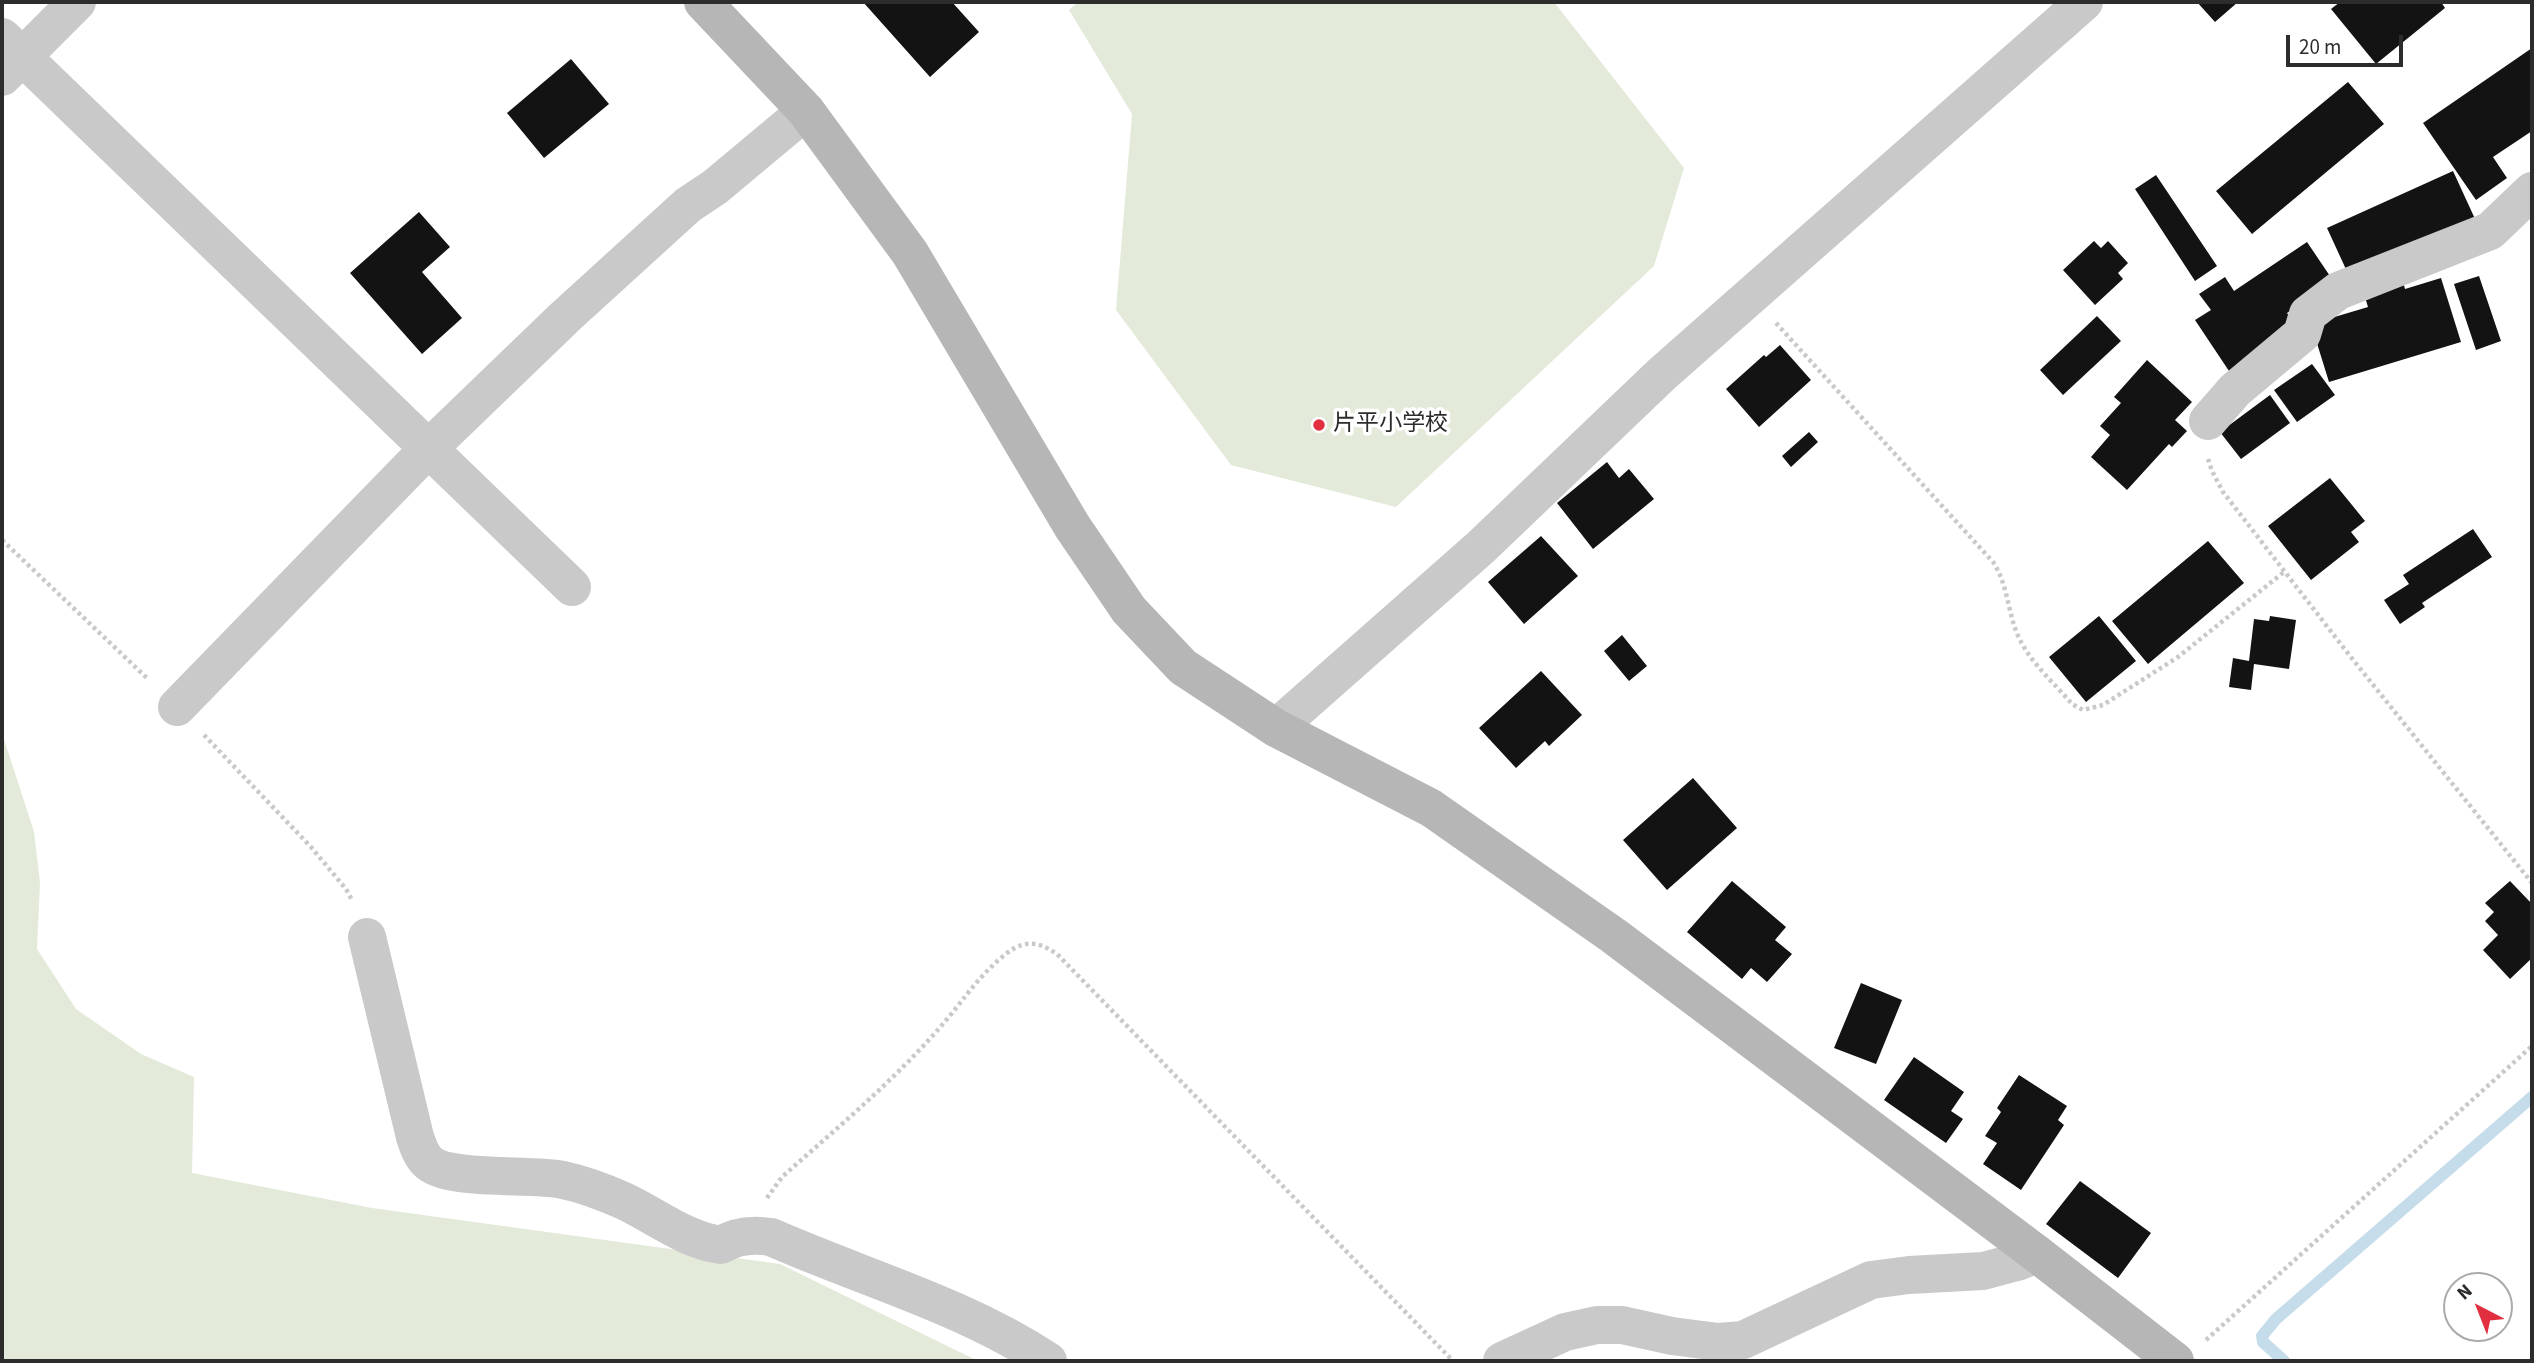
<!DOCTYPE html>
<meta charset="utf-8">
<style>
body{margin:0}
#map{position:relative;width:2534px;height:1363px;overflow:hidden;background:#fff;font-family:"Source Sans 3",sans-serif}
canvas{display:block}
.frame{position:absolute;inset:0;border:4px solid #2c2c2c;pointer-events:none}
.north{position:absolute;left:2443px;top:1272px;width:70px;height:70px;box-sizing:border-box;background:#fff;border:2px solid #ababab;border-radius:50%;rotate:318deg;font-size:19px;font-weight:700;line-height:28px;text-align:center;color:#2c2c2c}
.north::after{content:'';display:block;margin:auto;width:24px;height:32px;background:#e22f3f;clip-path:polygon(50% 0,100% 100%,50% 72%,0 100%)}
.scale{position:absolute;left:2286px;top:35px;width:117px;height:32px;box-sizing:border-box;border:4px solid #2c2c2c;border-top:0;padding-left:9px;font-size:21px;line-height:24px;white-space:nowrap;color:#2c2c2c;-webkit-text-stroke:5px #fff;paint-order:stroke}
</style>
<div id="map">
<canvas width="2534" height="1363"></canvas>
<div class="frame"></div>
<div class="north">N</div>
<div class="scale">20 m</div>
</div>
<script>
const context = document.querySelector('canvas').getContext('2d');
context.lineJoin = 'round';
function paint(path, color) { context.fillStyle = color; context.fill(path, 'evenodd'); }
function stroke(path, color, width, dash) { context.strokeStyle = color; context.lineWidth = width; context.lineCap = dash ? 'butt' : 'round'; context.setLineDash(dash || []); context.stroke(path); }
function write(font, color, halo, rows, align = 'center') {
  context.font = font + ' "Source Sans 3","Noto Sans JP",sans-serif'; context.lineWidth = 7; context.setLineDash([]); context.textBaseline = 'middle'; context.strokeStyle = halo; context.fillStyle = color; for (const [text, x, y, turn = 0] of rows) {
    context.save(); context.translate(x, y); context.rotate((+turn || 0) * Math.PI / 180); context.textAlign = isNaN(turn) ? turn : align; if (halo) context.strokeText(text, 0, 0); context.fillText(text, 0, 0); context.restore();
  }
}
const green = new Path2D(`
 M 1078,2 L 1554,2 L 1684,168 L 1654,266 L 1396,507 L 1231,465 L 1116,310 L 1132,114 L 1069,10 Z
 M 2,733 L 34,832 L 40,882 L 37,949 L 76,1009 L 141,1054 L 194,1077 L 192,1173 L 372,1208 L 780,1264 L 978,1361 L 2,1361 Z`);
const stream = new Path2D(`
 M 2284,1361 L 2263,1342 L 2262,1336 L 2276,1319 L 2532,1097`);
const building = new Path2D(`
 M 863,2 L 952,2 L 979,32 L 930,77 Z
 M 2197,2 L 2238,2 L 2215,22 Z
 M 2340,2 L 2441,2 L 2445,8 L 2376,64 L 2331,9 Z
 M 2532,48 L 2532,131 L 2493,157 L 2507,178 L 2476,200 L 2423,123 Z
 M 571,59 L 609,104 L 544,158 L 507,113 Z
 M 2348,82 L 2384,124 L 2252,234 L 2216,191 Z
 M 2453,171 L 2476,221 L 2350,278 L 2327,228 Z
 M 2156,175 L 2217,266 L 2195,281 L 2135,189 Z
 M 419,212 L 450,247 L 422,272 L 462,318 L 422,354 L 350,273 Z
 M 2094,241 L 2101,248 L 2108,241 L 2128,263 L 2118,273 L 2123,279 L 2095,305 L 2063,270 Z
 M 2307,242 L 2334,282 L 2287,313 L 2296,326 L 2229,371 L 2195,320 L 2211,310 L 2199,294 L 2225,277 L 2234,291 Z
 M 2479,276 L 2501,341 L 2476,350 L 2454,284 Z
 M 2441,278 L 2461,342 L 2329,382 L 2311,324 L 2368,307 L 2364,294 L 2403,282 L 2405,289 Z
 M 2097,316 L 2121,341 L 2063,395 L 2040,370 Z
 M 1780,345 L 1811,380 L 1759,427 L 1726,389 L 1764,355 L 1766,357 Z
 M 2147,360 L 2192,402 L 2175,420 L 2187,431 L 2172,447 L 2169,444 L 2127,490 L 2091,457 L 2110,435 L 2100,426 L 2121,403 L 2114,397 Z
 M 2312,364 L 2335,395 L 2297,422 L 2274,390 Z
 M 2270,395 L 2290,423 L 2241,459 L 2220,432 Z
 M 1809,432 L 1818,442 L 1791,467 L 1782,456 Z
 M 1607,462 L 1619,478 L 1629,469 L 1654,499 L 1593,549 L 1557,503 Z
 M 2330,478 L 2365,521 L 2351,532 L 2359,542 L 2311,580 L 2268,526 Z
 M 2473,529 L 2492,557 L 2422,603 L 2425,607 L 2400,624 L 2384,600 L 2409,584 L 2403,575 Z
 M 1541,536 L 1578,576 L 1524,624 L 1488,582 Z
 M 2208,541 L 2244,583 L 2148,664 L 2112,621 Z
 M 2099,616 L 2136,661 L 2086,702 L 2049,657 Z
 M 2270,616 L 2296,620 L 2289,669 L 2254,664 L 2251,690 L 2229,687 L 2233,658 L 2249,661 L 2254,619 L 2269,621 Z
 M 1622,635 L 1647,666 L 1629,681 L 1604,651 Z
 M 1541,671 L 1582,715 L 1549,746 L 1545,741 L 1516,768 L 1479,728 Z
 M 1693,778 L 1737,828 L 1667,890 L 1623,840 Z
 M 1732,881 L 1786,927 L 1775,940 L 1792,954 L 1767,982 L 1751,968 L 1742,979 L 1687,932 Z
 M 2510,881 L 2532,904 L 2532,958 L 2510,979 L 2483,950 L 2498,935 L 2485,921 L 2494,912 L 2485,903 Z
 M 1861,983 L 1902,1000 L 1876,1064 L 1834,1048 Z
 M 1914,1057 L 1964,1092 L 1951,1111 L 1963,1119 L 1946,1143 L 1884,1100 Z
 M 2019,1075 L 2067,1106 L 2058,1120 L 2064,1125 L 2021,1190 L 1983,1164 L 1997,1143 L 1985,1136 L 2001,1112 L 1997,1108 Z
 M 2080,1181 L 2151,1233 L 2118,1278 L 2046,1224 Z`);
const path = new Path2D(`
 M 1776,323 L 1993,562 C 2009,586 2007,614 2020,640 C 2032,664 2055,684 2072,704 L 2083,710 L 2103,705 L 2178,657 L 2284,572
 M 2208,459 L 2212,471 L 2223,492 L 2350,656 L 2532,883
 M 2,540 L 149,680
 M 204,735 L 311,847 L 346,889 L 352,900
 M 767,1198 L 782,1177 C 846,1120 912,1066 964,998 C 975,983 1005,949 1022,945 C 1036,941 1046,947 1057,954 L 1453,1361
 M 2206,1340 L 2532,1046`);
const street = new Path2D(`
 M 2,37 L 572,587
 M 2,77 L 77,2
 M 2208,421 L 2235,390 L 2302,334 L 2308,314 L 2338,291 L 2490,231 L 2532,191
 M 177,707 L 429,448 L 565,317 L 688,205 L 715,187 L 806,111
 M 1276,728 L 1481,547 L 1662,374 L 2084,2
 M 367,937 L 415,1137 C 418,1146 421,1155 427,1161 C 446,1182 532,1173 563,1180 C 582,1184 606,1193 624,1201 C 656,1216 685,1240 721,1245 C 737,1235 753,1234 771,1237 C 864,1278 963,1305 1048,1361
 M 1502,1361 L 1565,1332 L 1597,1325 L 1622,1325 L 1672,1336 L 1718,1342 L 1743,1340 L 1871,1280 L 1909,1275 L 1983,1271 L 2017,1262 L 2037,1254`);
const secondary = new Path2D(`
 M 703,2 L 806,111 L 910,253 L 1072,526 L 1129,610 L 1183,667 L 1276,728 L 1431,808 L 1614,936 L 2037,1254 L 2175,1361`);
const markers = [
 [1319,425,7,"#e22f3f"]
];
const poiNames = [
 ["片平小学校",1333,425]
];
paint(green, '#e3ead9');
stroke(stream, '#c5dcea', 12);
paint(building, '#131313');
stroke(path, '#c9c9c9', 4.5, [3.5, 3.5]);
stroke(street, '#c9c9c9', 38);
stroke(secondary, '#b6b6b6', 38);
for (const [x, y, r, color] of markers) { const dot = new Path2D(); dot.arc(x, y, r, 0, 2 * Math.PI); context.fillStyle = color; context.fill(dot); stroke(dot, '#fff', 2.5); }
write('23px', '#2c2c2c', '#fff', poiNames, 'left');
</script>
